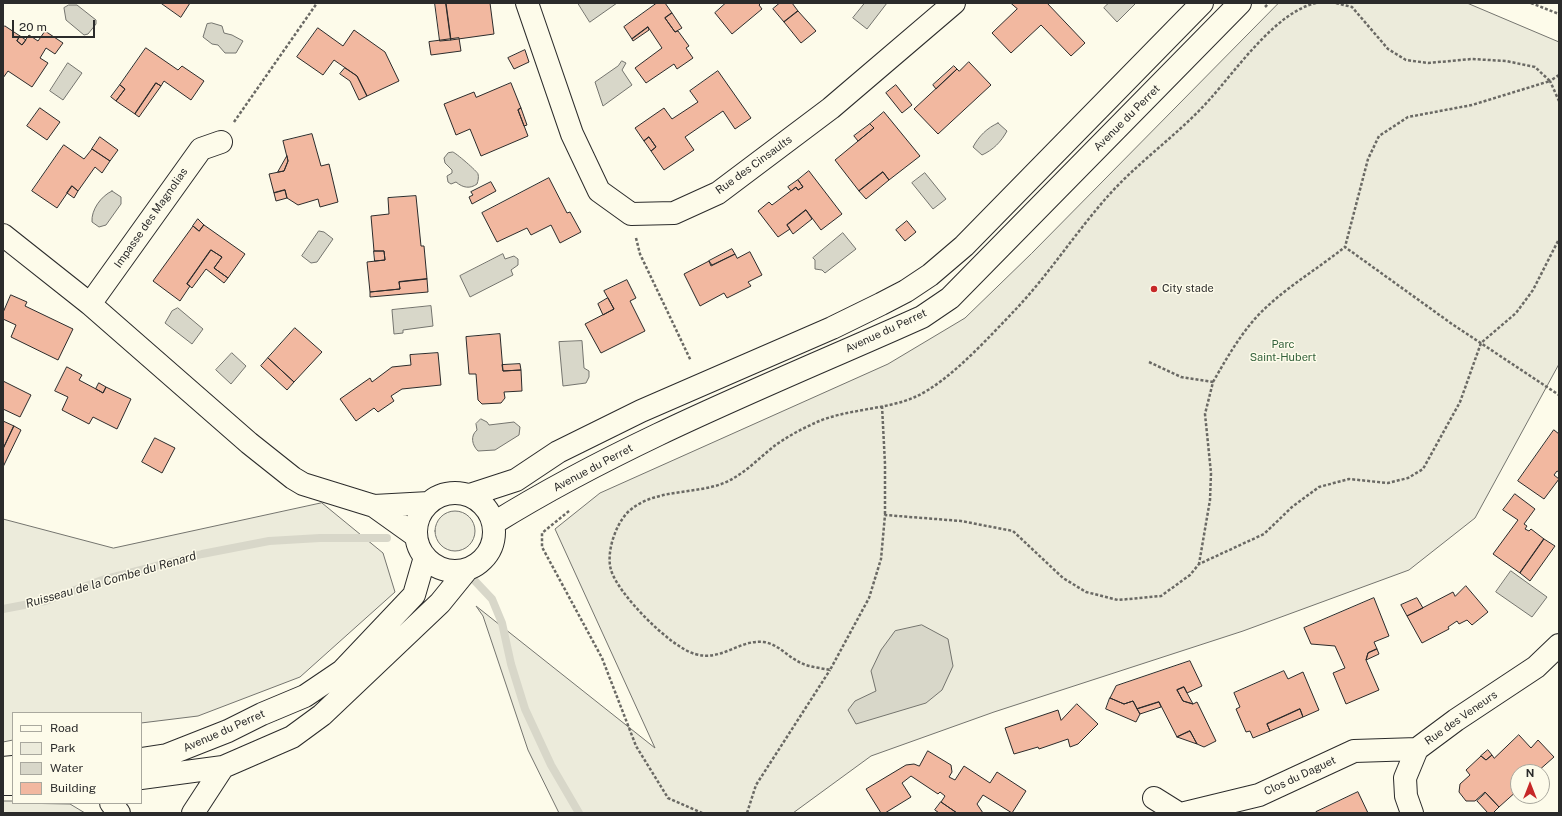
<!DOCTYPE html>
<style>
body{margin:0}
#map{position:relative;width:1562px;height:816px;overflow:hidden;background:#fdfbea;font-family:"Public Sans",sans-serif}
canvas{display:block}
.frame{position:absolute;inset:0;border:4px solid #2b2b2b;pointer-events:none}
.legend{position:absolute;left:12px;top:712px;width:130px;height:92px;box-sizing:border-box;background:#fdfbea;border:1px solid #a9a89e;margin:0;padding:5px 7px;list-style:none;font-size:12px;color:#2b2b2b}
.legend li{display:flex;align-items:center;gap:8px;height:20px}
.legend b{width:20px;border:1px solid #a9a89e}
.north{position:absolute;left:1510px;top:764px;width:40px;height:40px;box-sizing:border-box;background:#fdfbea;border:1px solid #a9a89e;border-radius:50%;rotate:0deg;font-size:11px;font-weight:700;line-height:16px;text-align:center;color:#2b2b2b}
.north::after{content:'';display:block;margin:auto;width:14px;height:18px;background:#c62828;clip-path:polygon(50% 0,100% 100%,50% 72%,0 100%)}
.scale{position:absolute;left:12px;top:20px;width:83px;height:18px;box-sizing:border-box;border:2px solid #2b2b2b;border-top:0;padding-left:5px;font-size:12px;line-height:14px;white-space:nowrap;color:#2b2b2b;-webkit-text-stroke:3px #fdfbea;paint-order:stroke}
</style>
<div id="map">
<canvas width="1562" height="816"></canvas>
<div class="frame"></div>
<ul class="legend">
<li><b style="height:5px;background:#fdfbea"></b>Road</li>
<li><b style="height:11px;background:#ecebdb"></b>Park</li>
<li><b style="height:11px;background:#d8d7c9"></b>Water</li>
<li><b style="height:11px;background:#f2b8a0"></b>Building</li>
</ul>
<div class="north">N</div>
<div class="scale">20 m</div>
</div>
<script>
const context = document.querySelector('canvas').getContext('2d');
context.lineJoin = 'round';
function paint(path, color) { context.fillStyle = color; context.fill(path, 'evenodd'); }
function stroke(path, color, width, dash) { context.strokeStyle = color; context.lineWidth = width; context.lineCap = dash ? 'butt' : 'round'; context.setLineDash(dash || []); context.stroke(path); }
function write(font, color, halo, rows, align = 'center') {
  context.font = font + ' "Public Sans",sans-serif'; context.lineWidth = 3; context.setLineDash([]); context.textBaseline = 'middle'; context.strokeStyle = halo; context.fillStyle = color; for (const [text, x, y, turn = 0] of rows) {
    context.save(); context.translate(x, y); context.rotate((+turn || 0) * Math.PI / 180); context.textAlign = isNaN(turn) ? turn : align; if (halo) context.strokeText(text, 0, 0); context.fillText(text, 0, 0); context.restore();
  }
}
const green = new Path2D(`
 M 1279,3 L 1467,3 L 1559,42 L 1559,364 L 1475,518 L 1409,570 L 1243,631 L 994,712 L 871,756 L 793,813 L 559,813 L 528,750 L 483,616 L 476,606 L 655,748 L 555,529 L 600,493 L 888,364 L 965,318 L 1031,254 Z
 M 322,503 L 383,553 L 395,592 L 300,677 L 198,716 L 141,723 L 141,713 L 13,713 L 13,740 L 3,742 L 3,519 L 113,548 Z
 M435 531a20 20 0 1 1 40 0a20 20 0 1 1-40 0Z
 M 3,801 L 13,801 L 13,803 L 70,804 L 85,813 L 3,813 Z`);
const water = new Path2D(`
 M 578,3 L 617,3 L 590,22 Z
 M 865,3 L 887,3 L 867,29 L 853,18 Z
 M 1109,3 L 1136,3 L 1117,22 L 1104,8 Z
 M 69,5 L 77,5 L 96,20 L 96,24 L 88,34 L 84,35 L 66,20 L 64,8 Z
 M 212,23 L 222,26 L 224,33 L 232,35 L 243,41 L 236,53 L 225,53 L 218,45 L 212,44 L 203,37 L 207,24 Z
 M 622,61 L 626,63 L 622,70 L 632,85 L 603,106 L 595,82 L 618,66 Z
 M 68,63 L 82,73 L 63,100 L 50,91 Z
 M 998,123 L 1007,131 C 1001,142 993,150 982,155 L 973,147 C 979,136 987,128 998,123 Z
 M 453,152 C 455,152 478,172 478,174 C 479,177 478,181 477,184 C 470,189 463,188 456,182 L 451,184 L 448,182 L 447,176 L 452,173 L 452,170 L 445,163 L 444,158 L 448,153 Z
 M 925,173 L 946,199 L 933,209 L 912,183 Z
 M 112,191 L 121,197 L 121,204 L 106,225 L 99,227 L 92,222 C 91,210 101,196 112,191 Z
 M 319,231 L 324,232 L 333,239 L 317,262 L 311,263 L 302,256 Z
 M 843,233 L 856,249 L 825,273 L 822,270 L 815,269 L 815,260 L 813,258 Z
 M 503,254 L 505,259 L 514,256 L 518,259 L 518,265 L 511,270 L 513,275 L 470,297 L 460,276 Z
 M 431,306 L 433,326 L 403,330 L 403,333 L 394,334 L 392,310 Z
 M 178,308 L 203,329 L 192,344 L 165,323 L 172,311 Z
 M 582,341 L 584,368 L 589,371 L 589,377 L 586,383 L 563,386 L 559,342 Z
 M 232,353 L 246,366 L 231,384 L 216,370 Z
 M 481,419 L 487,422 L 489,425 L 514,422 L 520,427 L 519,435 L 495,450 L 478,451 C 472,445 470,436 477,430 L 476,424 Z
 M 1511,571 L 1547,597 L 1532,617 L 1496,592 Z
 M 922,625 L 948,639 L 953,666 L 942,690 L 926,703 L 856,724 L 848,710 L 855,701 L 876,691 L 871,671 L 881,650 L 895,631 Z`);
const stream = new Path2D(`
 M 475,581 L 492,599 L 502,623 L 511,664 L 525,709 L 551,765 L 579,813
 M 3,609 L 45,601 L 105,579 L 202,554 L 269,541 L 320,538 L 387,538`);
const building = new Path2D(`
 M 161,3 L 190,3 L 181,17 Z
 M 435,3 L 446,3 L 451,40 L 440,41 Z
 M 446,3 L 490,3 L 494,34 L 451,40 Z
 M 657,3 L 665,3 L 672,13 L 665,18 L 675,32 L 678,31 L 689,46 L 686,48 L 693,58 L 677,69 L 674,64 L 646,83 L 635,68 L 662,48 L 648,27 L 632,39 L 624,27 Z
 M 726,3 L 761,3 L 759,5 L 762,9 L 732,34 L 715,13 Z
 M 780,3 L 792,3 L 798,11 L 784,22 L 773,9 Z
 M 1011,3 L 1047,3 L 1085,43 L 1071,56 L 1041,25 L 1011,53 L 992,33 L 1017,9 Z
 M 798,11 L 816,31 L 801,43 L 784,22 Z
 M 672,13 L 682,28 L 675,32 L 665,18 Z
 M 5,26 L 20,36 L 17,41 L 22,45 L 29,35 L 38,41 L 45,31 L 63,43 L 55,54 L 46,48 L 40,58 L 48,63 L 32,87 L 8,71 L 3,78 L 3,28 Z
 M 648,27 L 649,30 L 633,41 L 632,39 Z
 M 318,28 L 343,46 L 354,30 L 385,52 L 399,81 L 367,96 L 357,76 L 334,60 L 323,75 L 297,57 Z
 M 20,36 L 26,40 L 22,45 L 17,41 Z
 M 459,38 L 461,51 L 431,55 L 429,42 Z
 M 146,48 L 178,70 L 182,66 L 204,81 L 191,100 L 164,81 L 161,86 L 156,83 L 135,114 L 116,101 L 125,89 L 120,85 Z
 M 525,50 L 529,62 L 514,69 L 508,58 Z
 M 969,62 L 991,85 L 938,134 L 914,109 L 957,69 L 959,71 Z
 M 954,66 L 957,69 L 936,89 L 933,85 Z
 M 345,68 L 357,76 L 367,96 L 359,100 L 350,81 L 340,74 Z
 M 718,71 L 751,118 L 735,129 L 723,111 L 685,137 L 694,150 L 664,170 L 651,151 L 656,147 L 649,137 L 644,141 L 635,128 L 664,108 L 672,119 L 698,102 L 690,91 Z
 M 156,83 L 161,86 L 139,117 L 135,114 Z
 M 511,83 L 521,108 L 518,110 L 528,136 L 481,156 L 470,129 L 456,135 L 444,104 L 474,92 L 476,97 Z
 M 120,85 L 125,89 L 116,101 L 111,97 Z
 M 896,85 L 912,105 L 902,113 L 886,93 Z
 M 40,108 L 60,122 L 47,140 L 27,126 Z
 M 521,108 L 527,125 L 524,126 L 518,110 Z
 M 884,112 L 920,156 L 889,180 L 883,172 L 859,191 L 835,160 L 874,128 L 870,124 Z
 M 870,124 L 874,128 L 858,141 L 854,136 Z
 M 312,134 L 321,166 L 329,164 L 338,202 L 320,207 L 318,199 L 298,205 L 287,198 L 285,190 L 274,193 L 269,174 L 284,171 L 288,161 L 283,141 Z
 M 100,137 L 118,150 L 110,161 L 92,149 Z
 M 649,137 L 656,147 L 651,151 L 644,141 Z
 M 64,145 L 84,159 L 92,149 L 110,161 L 102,173 L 95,167 L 78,191 L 72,186 L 57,208 L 32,191 Z
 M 287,156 L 288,161 L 284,171 L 278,172 Z
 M 809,171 L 842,214 L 821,230 L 806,210 L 787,225 L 790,229 L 778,237 L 758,211 L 769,202 L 772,205 L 796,187 L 798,190 L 803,187 L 798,180 Z
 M 883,172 L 889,180 L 866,199 L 859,191 Z
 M 549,178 L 567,213 L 570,212 L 581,232 L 560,243 L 551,225 L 531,235 L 527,228 L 497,242 L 482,213 Z
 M 798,180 L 803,187 L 798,190 L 796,187 L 791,191 L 788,187 Z
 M 491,182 L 496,191 L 472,204 L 469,197 L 473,195 L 471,192 Z
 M 72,186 L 78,191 L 74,198 L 67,193 Z
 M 285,190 L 287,198 L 276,201 L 274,193 Z
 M 416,196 L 421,246 L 424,246 L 427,279 L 399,282 L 400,289 L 370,292 L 367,262 L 385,260 L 384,251 L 374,251 L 371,216 L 389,214 L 388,198 Z
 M 806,210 L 812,219 L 793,234 L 787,225 Z
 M 198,219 L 204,225 L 199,231 L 193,226 Z
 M 907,221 L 916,232 L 905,241 L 896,230 Z
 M 204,225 L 245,254 L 228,278 L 214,268 L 222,257 L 211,250 L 187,284 L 190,286 L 180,301 L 153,281 L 193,226 L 199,231 Z
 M 732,249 L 735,254 L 712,265 L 709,261 Z
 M 211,250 L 222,257 L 214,268 L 228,278 L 224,283 L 206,269 L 192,288 L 187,284 Z
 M 374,251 L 384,251 L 385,260 L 375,261 Z
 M 750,252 L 762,275 L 748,282 L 751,286 L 727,298 L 724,293 L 700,306 L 684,274 L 709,261 L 711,266 L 735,254 L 737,258 Z
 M 427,279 L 428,292 L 370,297 L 370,292 L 400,289 L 399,282 Z
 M 627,280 L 636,298 L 630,301 L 645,331 L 601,353 L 585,324 L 614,309 L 604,291 Z
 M 11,295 L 27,302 L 25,306 L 73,329 L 58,360 L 11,337 L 16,325 L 3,319 L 3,313 Z
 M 608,298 L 614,309 L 603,315 L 598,304 Z
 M 295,328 L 322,352 L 294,382 L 268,358 Z
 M 500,334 L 503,371 L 521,370 L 522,391 L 504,392 L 505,398 L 501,403 L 482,404 L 478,400 L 476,374 L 469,374 L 466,337 Z
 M 438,353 L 441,385 L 402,389 L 391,396 L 394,401 L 378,412 L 374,408 L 356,421 L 340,399 L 370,378 L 372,382 L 392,367 L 411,365 L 410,355 Z
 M 268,358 L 294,382 L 287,390 L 261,366 Z
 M 520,364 L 521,370 L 503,371 L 502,365 Z
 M 67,367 L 82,375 L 79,380 L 96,389 L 103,393 L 106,387 L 131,399 L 117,429 L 93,417 L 89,424 L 62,410 L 68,397 L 55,391 Z
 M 3,381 L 31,395 L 20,417 L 3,409 Z
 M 99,383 L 106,387 L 103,393 L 96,389 Z
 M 3,421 L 14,426 L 3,449 Z
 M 14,426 L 21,430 L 3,467 L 3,449 Z
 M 1554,430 L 1559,434 L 1559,472 L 1557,471 L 1554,475 L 1559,479 L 1544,499 L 1518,481 Z
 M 155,438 L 175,448 L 162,473 L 142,462 Z
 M 1515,494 L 1535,509 L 1524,524 L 1527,526 L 1525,529 L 1529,531 L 1531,529 L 1544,539 L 1520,573 L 1493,554 L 1518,520 L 1503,510 Z
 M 1544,539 L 1555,546 L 1530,581 L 1520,573 Z
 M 1466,586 L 1488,612 L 1472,625 L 1467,620 L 1459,624 L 1457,621 L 1448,627 L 1449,629 L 1422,643 L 1407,616 L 1453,592 L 1455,596 Z
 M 1374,598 L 1389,636 L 1374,642 L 1377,649 L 1368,653 L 1366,660 L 1379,690 L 1346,704 L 1333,673 L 1345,668 L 1335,646 L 1311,644 L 1304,628 Z
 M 1417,598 L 1423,608 L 1407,616 L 1401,605 Z
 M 1377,649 L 1379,654 L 1366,660 L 1368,653 Z
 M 1190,661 L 1202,686 L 1187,693 L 1184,687 L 1177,690 L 1183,701 L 1193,704 L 1197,702 L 1216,741 L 1204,747 L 1197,744 L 1190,731 L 1177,737 L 1159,702 L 1137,709 L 1133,701 L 1124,704 L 1110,698 L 1116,686 Z
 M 1284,671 L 1288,679 L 1303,672 L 1319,710 L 1303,717 L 1300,709 L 1267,724 L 1270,731 L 1253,738 L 1250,731 L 1246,732 L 1236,709 L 1240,707 L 1234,693 Z
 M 1184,687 L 1187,693 L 1193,704 L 1183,701 L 1177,690 Z
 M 1110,698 L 1124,704 L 1133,701 L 1140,714 L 1136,722 L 1106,709 Z
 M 1159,702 L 1161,707 L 1140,714 L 1137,709 Z
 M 1077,704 L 1098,724 L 1078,744 L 1070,747 L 1068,739 L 1039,749 L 1038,747 L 1014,754 L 1005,728 L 1058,710 L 1061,720 Z
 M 1300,709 L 1303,717 L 1270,731 L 1267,724 Z
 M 1190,731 L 1197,744 L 1177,737 Z
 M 1519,735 L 1531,748 L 1538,740 L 1554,757 L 1537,772 L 1518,772 L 1518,790 L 1499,807 L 1485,792 L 1475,801 L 1466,801 L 1459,792 L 1460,784 L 1470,775 L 1466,770 L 1481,756 L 1486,760 L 1492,755 L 1494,758 Z
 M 1488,750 L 1492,755 L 1486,760 L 1481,756 Z
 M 928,751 L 951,765 L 952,772 L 949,777 L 955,780 L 964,766 L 990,783 L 997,772 L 1026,791 L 1012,813 L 983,795 L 977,804 L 983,813 L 957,813 L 941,802 L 945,796 L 940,792 L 938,794 L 911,776 L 902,783 L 911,797 L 885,813 L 881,813 L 866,789 L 906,765 L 914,764 L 919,766 Z
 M 1358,792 L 1368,813 L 1316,813 L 1316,812 Z
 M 1486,793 L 1499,807 L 1493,813 L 1488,813 L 1477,801 Z
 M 941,802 L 957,813 L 939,813 L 935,810 Z`);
const path = new Path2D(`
 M 1316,3 C 1276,12 1237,69 1210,99 C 1179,134 1139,161 1108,196 C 1076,232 1049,274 1016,309 C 990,336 949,382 915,397 C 886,410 844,409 815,423 C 801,429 785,438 773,447 C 757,460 743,475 724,483 C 694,495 652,488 627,513 C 615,526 606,553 611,570 C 618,594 670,647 695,654 C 722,662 739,639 764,642 C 778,644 788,657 801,663 C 809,667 821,668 830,670 L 869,598 L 881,559 L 885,515 L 961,521 L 1013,531 L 1063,578 L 1086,592 L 1118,600 L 1161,596 L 1190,575 L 1199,564 L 1264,534 L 1292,507 L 1319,487 L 1349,479 L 1388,483 L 1408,478 L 1423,469 L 1460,402 L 1481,343 L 1516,313 L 1533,290 L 1559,239
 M 1336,3 L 1352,7 L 1388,49 L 1406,60 L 1428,63 L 1472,59 L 1506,61 L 1535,67 L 1550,81 L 1472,105 L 1408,117 L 1379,136 L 1368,159 L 1345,247 L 1452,324 L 1559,395
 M 1531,3 L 1559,14
 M 1265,7 L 1269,3
 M 1559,75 L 1550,81 L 1559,101
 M 234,122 L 317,3
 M 636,238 L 640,254 L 691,361
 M 1149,362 L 1181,377 L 1213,382 L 1205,414 L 1211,473 L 1210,500 L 1199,564
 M 1213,382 C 1225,361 1237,340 1253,321 C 1278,292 1315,271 1345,247
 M 882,406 L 885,464 L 885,515
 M 569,511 L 542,533 L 542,547 L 602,658 L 636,746 L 668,798 L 702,813
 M 747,813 L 756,785 L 830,670`);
const minor = new Path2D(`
 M 527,3 L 572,134 L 599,191 L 631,214 L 674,213 L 718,193 L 831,108 L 954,3
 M 3,235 L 90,304 L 249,443 L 293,478 L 303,484 L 374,506 L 416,536
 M 90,304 L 201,149 L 221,142
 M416 532a39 39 0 1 1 78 0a39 39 0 1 1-78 0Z
 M 470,495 L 516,480 L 558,452 L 641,411 L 832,328 L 881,304 L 906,291 L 930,275 L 964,246 L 1202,3
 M 374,506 L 429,503
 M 494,523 C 620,445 759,389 895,329 L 922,317 L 950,298 L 1240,3
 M 141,759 L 167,755 L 228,731 L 262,714 L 305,696 L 342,671 L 414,595 L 425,557
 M 3,768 L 13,767
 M 141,778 L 223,767 L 292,737 L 322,715 L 440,603 L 466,571
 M 3,784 L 13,784
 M 1154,798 L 1178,813
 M 111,803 L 119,813
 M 193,813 L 223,767
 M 1185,813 L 1259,795 L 1354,751 L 1417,749
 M 1412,813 L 1406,796 L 1405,778 L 1417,749 L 1456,720 L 1536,667 L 1559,645`);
const markers = [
 [1154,289,4,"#c62828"]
];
const streetNames = [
 ["Avenue du Perret",1127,118,-45],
 ["Rue des Cinsaults",754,165,-36],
 ["Impasse des Magnolias",151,218,-55],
 ["Avenue du Perret",886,331,-25],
 ["Avenue du Perret",593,468,-28],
 ["Rue des Veneurs",1461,718,-35],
 ["Avenue du Perret",224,731,-24],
 ["Clos du Daguet",1300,776,-25]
];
const poiNames = [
 ["City stade",1162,289]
];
const parkNames = [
 ["Parc",1283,345],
 ["Saint-Hubert",1283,358]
];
const waterNames = [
 ["Ruisseau de la Combe du Renard",111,580,-16]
];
paint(green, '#ecebdb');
stroke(green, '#74746e', 1);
paint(water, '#d8d7c9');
stroke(water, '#74746e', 1);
stroke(stream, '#d8d7c9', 8);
paint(building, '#f2b8a0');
stroke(building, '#2b2b2b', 1);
stroke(minor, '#2b2b2b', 24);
stroke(path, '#6a6964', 2.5, [3, 2]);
stroke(minor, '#fdfbea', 22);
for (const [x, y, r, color] of markers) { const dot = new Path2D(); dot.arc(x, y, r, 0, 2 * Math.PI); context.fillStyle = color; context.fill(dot); stroke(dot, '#fdfbea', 1.5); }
write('11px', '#2b2b2b', '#fdfbea', streetNames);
write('11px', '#2b2b2b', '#fdfbea', poiNames, 'left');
write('11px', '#34623c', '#fdfbea', parkNames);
write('italic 12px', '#2b2b2b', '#fdfbea', waterNames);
</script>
